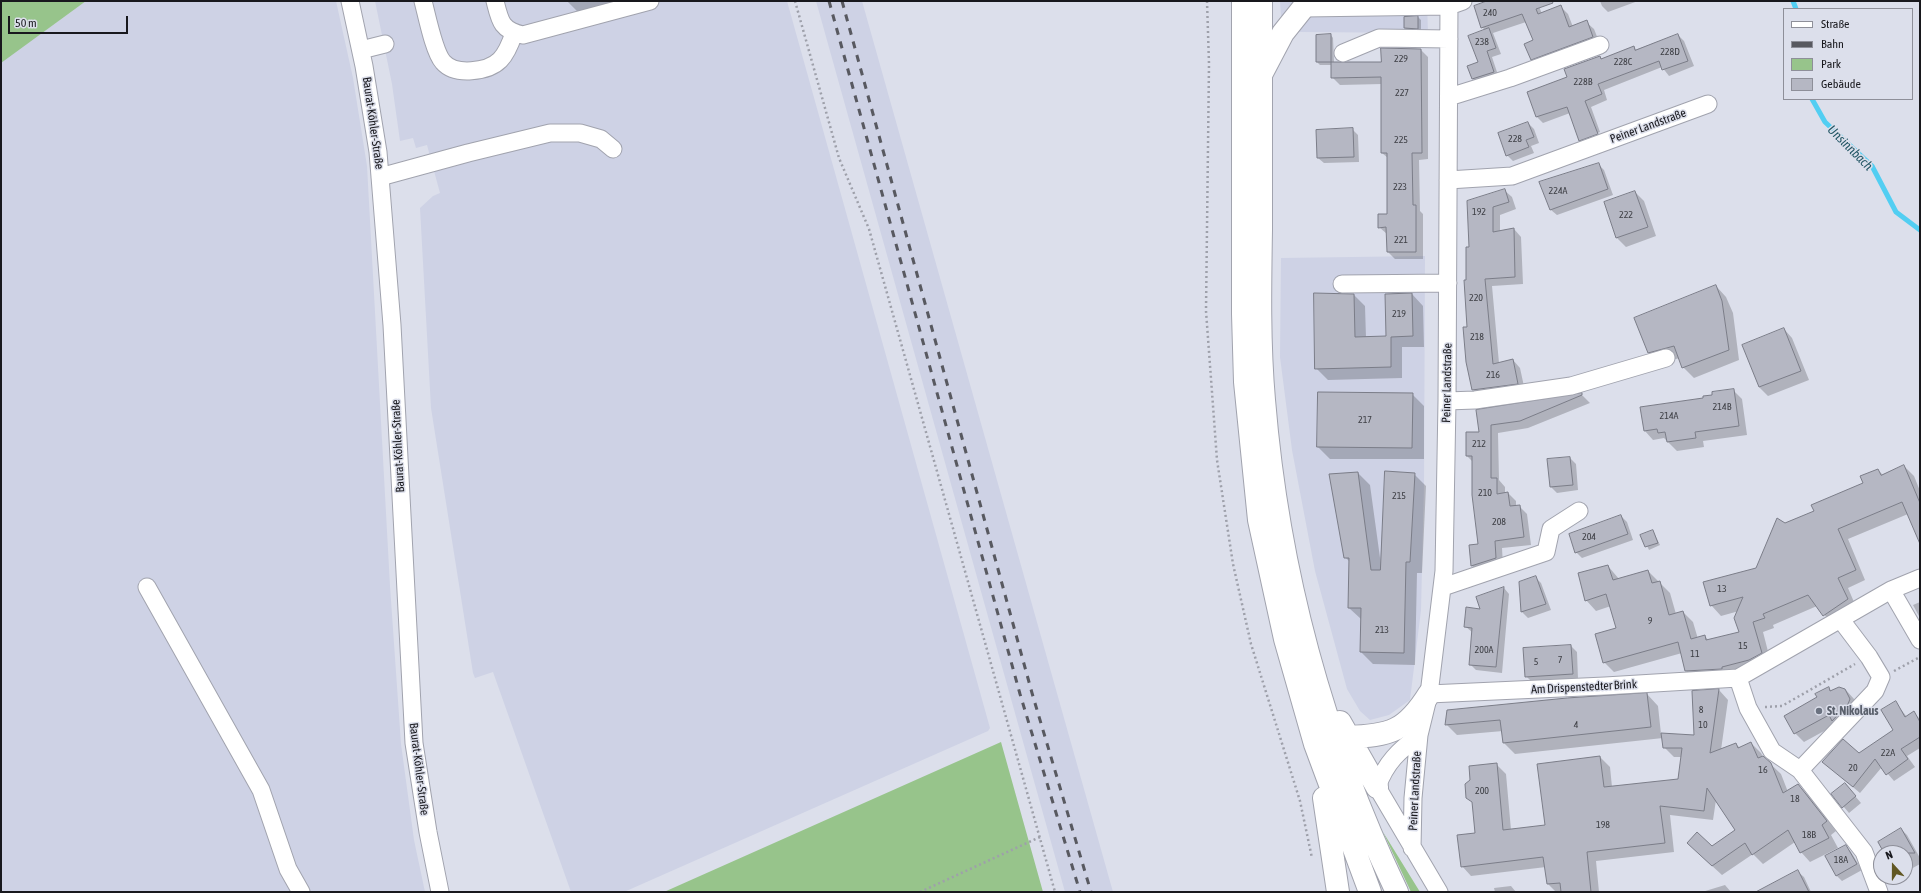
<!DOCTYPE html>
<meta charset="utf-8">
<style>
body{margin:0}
#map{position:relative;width:1921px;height:893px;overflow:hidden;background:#dcdfeb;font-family:"Asap Condensed",sans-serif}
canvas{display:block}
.frame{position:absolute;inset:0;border:2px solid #18181d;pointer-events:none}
.legend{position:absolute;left:1783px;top:8px;width:130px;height:92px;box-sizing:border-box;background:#dcdfeb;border:1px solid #8e8f99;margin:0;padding:5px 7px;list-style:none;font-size:12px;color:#18181d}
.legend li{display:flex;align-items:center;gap:8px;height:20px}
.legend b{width:20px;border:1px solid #8e8f99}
.north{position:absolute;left:1873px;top:845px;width:40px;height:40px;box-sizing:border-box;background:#dcdfeb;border:1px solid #8e8f99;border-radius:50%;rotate:339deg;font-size:11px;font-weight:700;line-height:16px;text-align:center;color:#18181d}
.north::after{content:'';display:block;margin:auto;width:14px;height:18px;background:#615723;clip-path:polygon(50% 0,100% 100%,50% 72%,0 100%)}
.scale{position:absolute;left:8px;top:16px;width:120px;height:18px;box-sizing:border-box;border:2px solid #18181d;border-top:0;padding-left:5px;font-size:12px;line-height:14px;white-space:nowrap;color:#18181d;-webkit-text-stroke:3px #dcdfeb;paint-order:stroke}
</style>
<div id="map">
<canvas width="1921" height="893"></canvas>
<div class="frame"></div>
<ul class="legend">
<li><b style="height:5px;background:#fff"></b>Straße</li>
<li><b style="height:5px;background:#585960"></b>Bahn</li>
<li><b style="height:11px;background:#97c48b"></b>Park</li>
<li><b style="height:11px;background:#b5b7c3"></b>Gebäude</li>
</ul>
<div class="north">N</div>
<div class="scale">50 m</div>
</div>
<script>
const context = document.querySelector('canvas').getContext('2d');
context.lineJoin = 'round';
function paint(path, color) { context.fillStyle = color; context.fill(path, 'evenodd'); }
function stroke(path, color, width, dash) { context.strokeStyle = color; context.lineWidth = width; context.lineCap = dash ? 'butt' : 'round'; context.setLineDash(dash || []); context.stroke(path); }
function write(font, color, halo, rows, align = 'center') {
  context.font = font + ' "Asap Condensed",sans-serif'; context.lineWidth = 3; context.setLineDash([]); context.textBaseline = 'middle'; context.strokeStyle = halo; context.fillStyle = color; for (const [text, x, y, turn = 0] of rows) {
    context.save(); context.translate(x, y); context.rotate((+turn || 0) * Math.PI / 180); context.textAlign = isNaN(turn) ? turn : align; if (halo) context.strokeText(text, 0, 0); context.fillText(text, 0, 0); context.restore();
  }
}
const built = new Path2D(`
 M 1,1 L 36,37 L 86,1 L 336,1 L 353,78 L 367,166 L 390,586 L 401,744 L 414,840 L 425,892 L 1,892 Z
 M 375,1 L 787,1 L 990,728 L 988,731 L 624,892 L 571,892 L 493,672 L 475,678 L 473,673 L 431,408 L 420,208 L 433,196 L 440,193 L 427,145 L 416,148 L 413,138 L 400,141 L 392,84 Z
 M 816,1 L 862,1 L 1113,892 L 1065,892 Z
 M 1280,1 L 1427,1 L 1428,33 L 1300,32 L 1281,16 Z
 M 1425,256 L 1424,486 L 1421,610 L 1410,700 L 1389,715 L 1370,720 L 1360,711 L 1347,689 L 1315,571 L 1292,450 L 1280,357 L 1281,258 Z`);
const green = new Path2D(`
 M 1,1 L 86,1 L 1,63 Z
 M 1001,742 L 1043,892 L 664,892 Z
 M 1383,832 L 1420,892 L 1411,892 Z`);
const shadow = new Path2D(`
 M 567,1 L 622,1 L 579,13 Z
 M 1489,1 L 1537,1 L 1542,14 L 1561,7 L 1568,14 L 1573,27 L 1586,22 L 1594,29 L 1600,44 L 1539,66 L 1532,59 L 1534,41 L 1526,22 L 1493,33 L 1501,54 L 1492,57 L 1499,78 L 1479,85 L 1473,79 L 1468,66 L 1479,63 L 1486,31 L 1482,27 Z
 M 1600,1 L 1638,1 L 1608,12 L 1602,6 Z
 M 1418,17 L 1421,20 L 1421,31 L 1407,31 L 1405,28 Z
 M 1331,35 L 1333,38 L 1334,63 L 1382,63 L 1421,50 L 1428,57 L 1428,159 L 1419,160 L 1420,211 L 1423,214 L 1423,259 L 1395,259 L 1388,252 L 1387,234 L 1379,227 L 1388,215 L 1388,158 L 1382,153 L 1382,84 L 1340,85 L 1332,77 L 1332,65 L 1320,65 L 1317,62 L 1317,36 Z
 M 1678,35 L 1684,41 L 1694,66 L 1669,76 L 1662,67 L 1604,90 L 1607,100 L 1591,107 L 1600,132 L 1582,139 L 1582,141 L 1601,134 L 1603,139 L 1586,146 L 1580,140 L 1570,113 L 1543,123 L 1537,117 L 1528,92 L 1568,78 L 1600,57 L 1602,59 L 1634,47 L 1637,51 Z
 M 1528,123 L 1534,129 L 1539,143 L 1531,146 L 1534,153 L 1513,161 L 1507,155 Z
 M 1352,129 L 1358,135 L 1359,162 L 1324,163 L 1318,158 Z
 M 1598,164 L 1604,170 L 1613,195 L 1557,215 L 1551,210 Z
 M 1504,190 L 1512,197 L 1516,209 L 1500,215 L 1500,232 L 1514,229 L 1521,237 L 1523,284 L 1492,286 L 1499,363 L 1513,360 L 1520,368 L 1525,391 L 1481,397 L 1473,390 L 1468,328 L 1467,281 L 1470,248 L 1468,202 Z
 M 1635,192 L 1644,201 L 1656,236 L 1626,247 L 1617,238 L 1605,203 Z
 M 1716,286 L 1726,297 L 1733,313 L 1739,360 L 1694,378 L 1683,367 L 1680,358 L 1660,363 L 1649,352 Z
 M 1412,294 L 1423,306 L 1424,347 L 1402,347 L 1402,378 L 1328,380 L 1316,368 L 1354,295 L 1365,306 L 1366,338 L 1387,337 L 1386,295 Z
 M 1784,329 L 1792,338 L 1809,380 L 1768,396 L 1759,387 L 1743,345 Z
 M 1733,390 L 1742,399 L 1747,435 L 1703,441 L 1704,447 L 1677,451 L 1664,438 L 1653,440 L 1645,431 L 1704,399 Z
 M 1412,394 L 1424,406 L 1424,459 L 1330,459 L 1318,447 Z
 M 1581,394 L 1590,403 L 1528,428 L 1498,433 L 1499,480 L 1505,487 L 1505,494 L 1508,493 L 1516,501 L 1516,506 L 1519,506 L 1527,514 L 1531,545 L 1502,548 L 1503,566 L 1480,573 L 1472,566 L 1479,545 L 1473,462 L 1467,456 L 1480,433 L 1477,411 Z
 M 1570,458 L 1576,464 L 1578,490 L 1557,493 L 1551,487 Z
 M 1904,466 L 1914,476 L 1920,491 L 1920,540 L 1908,514 L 1848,539 L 1865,580 L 1848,588 L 1857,609 L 1834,626 L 1817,606 L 1773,625 L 1774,628 L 1763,632 L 1771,663 L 1696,681 L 1686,671 L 1682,653 L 1614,672 L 1604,662 L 1617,629 L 1611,606 L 1596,611 L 1586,600 L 1608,566 L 1619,579 L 1648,571 L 1670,593 L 1676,614 L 1683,612 L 1693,622 L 1698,639 L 1705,636 L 1709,641 L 1740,633 L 1739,611 L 1721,616 L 1711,605 L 1757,569 L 1785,525 L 1815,512 L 1864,484 L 1878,470 L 1883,475 Z
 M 1358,473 L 1370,485 L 1381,565 L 1414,474 L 1426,486 L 1422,573 L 1417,573 L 1415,665 L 1373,664 L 1361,652 L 1361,619 L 1349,608 L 1350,562 L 1345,557 Z
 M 1621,516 L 1627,522 L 1633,540 L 1582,558 L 1576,552 Z
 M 1653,531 L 1660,545 L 1649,550 L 1642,535 Z
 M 1535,577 L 1541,583 L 1551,610 L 1528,618 L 1522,612 L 1520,582 Z
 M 1504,588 L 1509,594 L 1502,673 L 1476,670 L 1470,664 L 1473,633 L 1465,626 Z
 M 1920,602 L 1920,618 L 1913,605 Z
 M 1571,646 L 1577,652 L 1578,679 L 1532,682 L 1526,676 Z
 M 1828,688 L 1832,691 L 1845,689 L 1854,699 L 1859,708 L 1837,724 L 1804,742 L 1795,733 L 1819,697 Z
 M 1719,690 L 1728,700 L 1721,750 L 1736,744 L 1740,748 L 1751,743 L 1761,753 L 1763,757 L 1781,774 L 1788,792 L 1798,785 L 1808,795 L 1836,831 L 1831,835 L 1838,848 L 1810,862 L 1801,852 L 1795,842 L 1763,864 L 1753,854 L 1722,875 L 1698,853 L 1712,847 L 1737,830 L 1716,800 L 1713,820 L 1670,815 L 1674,852 L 1596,861 L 1599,892 L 1556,892 L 1548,884 L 1546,867 L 1471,876 L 1462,866 L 1476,834 L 1496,764 L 1506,774 L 1511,830 L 1546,826 L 1600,757 L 1610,767 L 1612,787 L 1679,780 L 1682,757 L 1674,757 L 1664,747 L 1663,738 L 1515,754 L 1504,743 L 1503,731 L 1457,735 L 1446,724 L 1647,694 L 1658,706 L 1661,734 L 1695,736 Z
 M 1895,702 L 1907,717 L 1914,713 L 1920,719 L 1920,748 L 1907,756 L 1915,767 L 1894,781 L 1882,767 L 1860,793 L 1823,762 L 1859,754 L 1895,730 Z
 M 1850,790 L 1861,803 L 1849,813 L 1833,794 Z
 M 1901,829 L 1907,835 L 1920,858 L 1920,864 L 1911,869 L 1908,867 L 1905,869 L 1905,853 L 1885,853 Z
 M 1846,846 L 1851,852 L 1862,870 L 1842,881 L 1836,875 Z
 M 1798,872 L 1804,877 L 1811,892 L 1771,892 Z
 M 1725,885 L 1731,892 L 1702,892 Z
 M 1511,886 L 1516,892 L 1495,892 L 1494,888 Z`);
const stream = new Path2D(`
 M 1793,1 L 1796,9
 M 1812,99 L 1825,122 L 1872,166 L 1896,212 L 1920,230`);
const building = new Path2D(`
 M 1487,1 L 1552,1 L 1553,3 L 1536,9 L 1538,14 L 1561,5 L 1569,27 L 1587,20 L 1593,37 L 1531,60 L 1524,44 L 1533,40 L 1522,14 L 1481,28 L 1474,6 Z
 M 1418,16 L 1418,29 L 1404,28 L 1404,17 Z
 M 1489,28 L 1496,48 L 1487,51 L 1494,72 L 1472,79 L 1467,66 L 1478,62 L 1468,36 Z
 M 1331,34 L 1331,62 L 1316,62 L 1316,35 Z
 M 1678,34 L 1688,61 L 1662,70 L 1659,61 L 1598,84 L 1602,94 L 1585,101 L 1598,134 L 1579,141 L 1567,107 L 1536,117 L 1527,92 L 1567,77 L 1564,69 L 1600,56 L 1601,59 L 1634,46 L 1635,50 Z
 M 1381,48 L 1421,49 L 1422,153 L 1412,153 L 1413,205 L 1416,205 L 1416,252 L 1387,252 L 1386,227 L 1378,228 L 1378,214 L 1387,214 L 1387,153 L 1381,153 L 1381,77 L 1331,78 L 1331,62 L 1381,62 Z
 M 1528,122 L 1534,137 L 1526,140 L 1529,147 L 1506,156 L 1498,133 Z
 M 1353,128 L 1354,157 L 1317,158 L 1316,130 Z
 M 1599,163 L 1608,189 L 1550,210 L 1539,182 Z
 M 1505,189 L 1509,202 L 1493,207 L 1493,232 L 1514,228 L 1515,277 L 1485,279 L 1493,364 L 1513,359 L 1518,384 L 1472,390 L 1466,362 L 1463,327 L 1467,327 L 1464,280 L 1466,280 L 1466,247 L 1469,247 L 1467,201 Z
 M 1635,191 L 1648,227 L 1616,238 L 1604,202 Z
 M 1716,285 L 1722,301 L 1729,350 L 1682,368 L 1674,346 L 1648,353 L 1634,318 Z
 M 1314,293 L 1354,294 L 1355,337 L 1386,336 L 1385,294 L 1412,293 L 1413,336 L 1391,337 L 1391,367 L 1315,369 Z
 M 1784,328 L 1801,371 L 1759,387 L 1742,345 Z
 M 1734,389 L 1739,426 L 1695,432 L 1696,438 L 1667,442 L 1665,432 L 1658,433 L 1657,429 L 1644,431 L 1640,407 L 1703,398 L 1703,396 L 1712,395 L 1712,392 Z
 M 1318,392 L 1413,393 L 1412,448 L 1317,447 Z
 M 1582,393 L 1582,395 L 1520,421 L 1491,425 L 1491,478 L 1497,478 L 1497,494 L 1508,492 L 1510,506 L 1520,505 L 1524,537 L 1495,541 L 1496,558 L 1471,566 L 1469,545 L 1478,544 L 1472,495 L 1472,456 L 1466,456 L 1466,432 L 1479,432 L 1476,410 Z
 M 1570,457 L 1573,485 L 1550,487 L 1547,459 Z
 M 1904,465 L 1920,503 L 1920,544 L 1902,502 L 1838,529 L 1856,570 L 1838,578 L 1848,599 L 1823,616 L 1808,595 L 1763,614 L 1765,618 L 1753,622 L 1762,653 L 1749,660 L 1722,667 L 1722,669 L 1685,671 L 1678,642 L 1603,663 L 1595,634 L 1616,628 L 1606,594 L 1585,601 L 1578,573 L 1608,565 L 1613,580 L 1648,570 L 1652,583 L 1660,581 L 1669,615 L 1683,611 L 1691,639 L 1705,635 L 1706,640 L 1739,632 L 1734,618 L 1743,597 L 1710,606 L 1703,582 L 1756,568 L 1777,518 L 1785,523 L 1814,511 L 1811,505 L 1863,483 L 1860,476 L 1878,469 L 1881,475 Z
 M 1385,471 L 1415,473 L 1410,562 L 1406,562 L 1404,653 L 1360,652 L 1361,608 L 1348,608 L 1349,558 L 1344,558 L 1329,474 L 1358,472 L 1371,570 L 1380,570 Z
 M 1621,515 L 1628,534 L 1575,553 L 1569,534 Z
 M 1653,530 L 1658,543 L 1645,547 L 1640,535 Z
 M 1536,576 L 1546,604 L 1521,612 L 1519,582 Z
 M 1504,587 L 1496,667 L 1469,665 L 1472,628 L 1464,627 L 1466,607 L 1480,609 L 1476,597 Z
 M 1571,645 L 1573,674 L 1525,677 L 1523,648 Z
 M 1829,687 L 1830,691 L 1839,687 L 1845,689 L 1850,699 L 1848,704 L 1832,721 L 1829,715 L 1794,734 L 1784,716 L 1817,697 L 1815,694 Z
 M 1719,689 L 1710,753 L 1736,743 L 1738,748 L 1751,742 L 1758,758 L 1763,756 L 1771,763 L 1783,793 L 1798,784 L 1827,821 L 1822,825 L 1829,838 L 1800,853 L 1788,830 L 1752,855 L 1745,843 L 1712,866 L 1687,843 L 1697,832 L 1712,846 L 1735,830 L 1707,788 L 1704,811 L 1660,806 L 1665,843 L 1587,852 L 1591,892 L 1561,892 L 1560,883 L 1547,884 L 1543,857 L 1461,867 L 1457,835 L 1475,833 L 1472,802 L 1466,798 L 1465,784 L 1470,780 L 1469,766 L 1497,763 L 1503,830 L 1545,825 L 1537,764 L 1600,756 L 1604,787 L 1678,779 L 1682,748 L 1663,748 L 1661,733 L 1694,735 L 1692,691 Z
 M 1647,693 L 1651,727 L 1503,743 L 1500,720 L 1445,725 L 1447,710 L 1567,698 Z
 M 1896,701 L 1905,717 L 1914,711 L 1920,722 L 1920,737 L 1901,749 L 1908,759 L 1886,775 L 1875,759 L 1853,787 L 1822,762 L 1843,739 L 1859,753 L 1893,730 L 1881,710 Z
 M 1845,783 L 1856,796 L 1842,808 L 1831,794 Z
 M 1901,828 L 1915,853 L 1884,853 L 1878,842 Z
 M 1846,845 L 1857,864 L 1836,876 L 1825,856 Z
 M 1798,870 L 1809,892 L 1756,892 Z`);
const path = new Path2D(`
 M 795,1 L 839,158 L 869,229 L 1055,892
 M 1207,1 L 1209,64 L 1206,311 L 1217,460 L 1233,564 L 1251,644 L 1300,801 L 1312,858
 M 1894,671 L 1920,657
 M 1765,707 L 1782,706 L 1855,664
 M 920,892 L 1040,837`);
const minor = new Path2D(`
 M 350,1 L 364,66 L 378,152 L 392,325 L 414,743 L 428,832 L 440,892
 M 423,1 C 427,16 434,52 443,62 C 455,76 488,72 500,60 C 507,53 511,42 514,33
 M 495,1 C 500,21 501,30 523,35 L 650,1
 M 1303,1 L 1303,8 L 1449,6 L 1463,1
 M 361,50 L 385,44
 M 1343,53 L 1379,38 L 1449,39
 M 1449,97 L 1510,78 L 1600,45
 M 380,177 L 468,153 L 550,133 L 580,133 L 601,139 L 613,149
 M 1448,180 L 1512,176 L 1708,104
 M 1342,284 L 1448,283
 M 1447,401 L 1475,400 L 1571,386 L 1666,358
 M 147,587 L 261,790 L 288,869 L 301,892
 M 1443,587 L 1546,552 L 1551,529 L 1579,511
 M 1891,590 L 1920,640
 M 1738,678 L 1748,708 L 1772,751 L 1800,770 L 1864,852 L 1879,892
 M 1429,694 L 1605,686 L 1738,678 L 1891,590 L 1920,578
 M 1419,735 C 1399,751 1386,762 1377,787 L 1439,892
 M 1800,770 L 1875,691 L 1881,677 L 1869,657 L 1841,620
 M 1412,848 L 1413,798 L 1419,735 L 1429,694 L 1444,571 L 1447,401 L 1449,1`);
const highway = new Path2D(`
 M 1243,1 L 1243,314 L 1245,382 L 1259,520 L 1285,639 L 1315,744 L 1370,892
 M 1261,1 C 1261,77 1261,154 1261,230 C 1260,286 1259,343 1264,400 C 1278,571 1323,737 1397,892
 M 1262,73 L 1283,33 L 1303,8
 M 1340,722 L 1377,787
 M 1347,737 C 1390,736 1406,731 1429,694
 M 1324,798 L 1338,892`);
const rail = new Path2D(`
 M 829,1 L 1020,694 L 1080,892
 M 842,1 L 1032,693 L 1091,892`);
const markers = [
 [1819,711,4,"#6b7280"]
];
const numberNames = [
 ["240",1490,13],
 ["238",1482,42],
 ["228D",1670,52],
 ["229",1401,59],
 ["228C",1623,62],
 ["228B",1583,82],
 ["227",1402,93],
 ["228",1515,139],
 ["225",1401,140],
 ["223",1400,187],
 ["224A",1558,191],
 ["192",1479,212],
 ["222",1626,215],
 ["221",1401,240],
 ["220",1476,298],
 ["219",1399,314],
 ["218",1477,337],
 ["216",1493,375],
 ["214B",1722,407],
 ["214A",1669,416],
 ["217",1365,420],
 ["212",1479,444],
 ["210",1485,493],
 ["215",1399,496],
 ["208",1499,522],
 ["204",1589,537],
 ["13",1722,589],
 ["9",1650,621],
 ["213",1382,630],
 ["15",1743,646],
 ["200A",1484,650],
 ["11",1695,654],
 ["7",1560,660],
 ["5",1536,662],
 ["8",1701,710],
 ["4",1576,725],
 ["10",1703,725],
 ["22A",1888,753],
 ["20",1853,768],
 ["16",1763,770],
 ["200",1482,791],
 ["18",1795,799],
 ["198",1603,825],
 ["18B",1809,835],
 ["18A",1841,860]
];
const streetNames = [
 ["Baurat-Köhler-Straße",373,123,82],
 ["Peiner Landstraße",1648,126,-20],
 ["Peiner Landstraße",1447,383,-89],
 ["Baurat-Köhler-Straße",398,446,-93],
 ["Am Drispenstedter Brink",1584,687,-3],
 ["Baurat-Köhler-Straße",419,769,83],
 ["Peiner Landstraße",1415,791,-87]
];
const worshipNames = [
 ["St. Nikolaus",1827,711]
];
const waterNames = [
 ["Unsinnbach",1850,148,45]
];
paint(built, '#ced2e5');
paint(green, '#97c48b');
paint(shadow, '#0003');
stroke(stream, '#52cef2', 5);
paint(building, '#b5b7c3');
stroke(building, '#7b7d88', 1);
stroke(minor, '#a1a3ae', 19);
stroke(highway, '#a1a3ae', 24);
stroke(path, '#9ea0aa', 2.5, [2, 3]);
stroke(minor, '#fff', 17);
stroke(highway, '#fff', 22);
stroke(rail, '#585960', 3, [7, 7]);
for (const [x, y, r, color] of markers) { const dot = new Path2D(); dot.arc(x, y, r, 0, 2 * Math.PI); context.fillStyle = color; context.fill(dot); stroke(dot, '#dcdfeb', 1.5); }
write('10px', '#3f4046', null, numberNames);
write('12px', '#18181d', '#dcdfeb', streetNames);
write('bold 12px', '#5b616d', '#dcdfeb', worshipNames, 'left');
write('italic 13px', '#235665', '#dcdfeb', waterNames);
</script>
